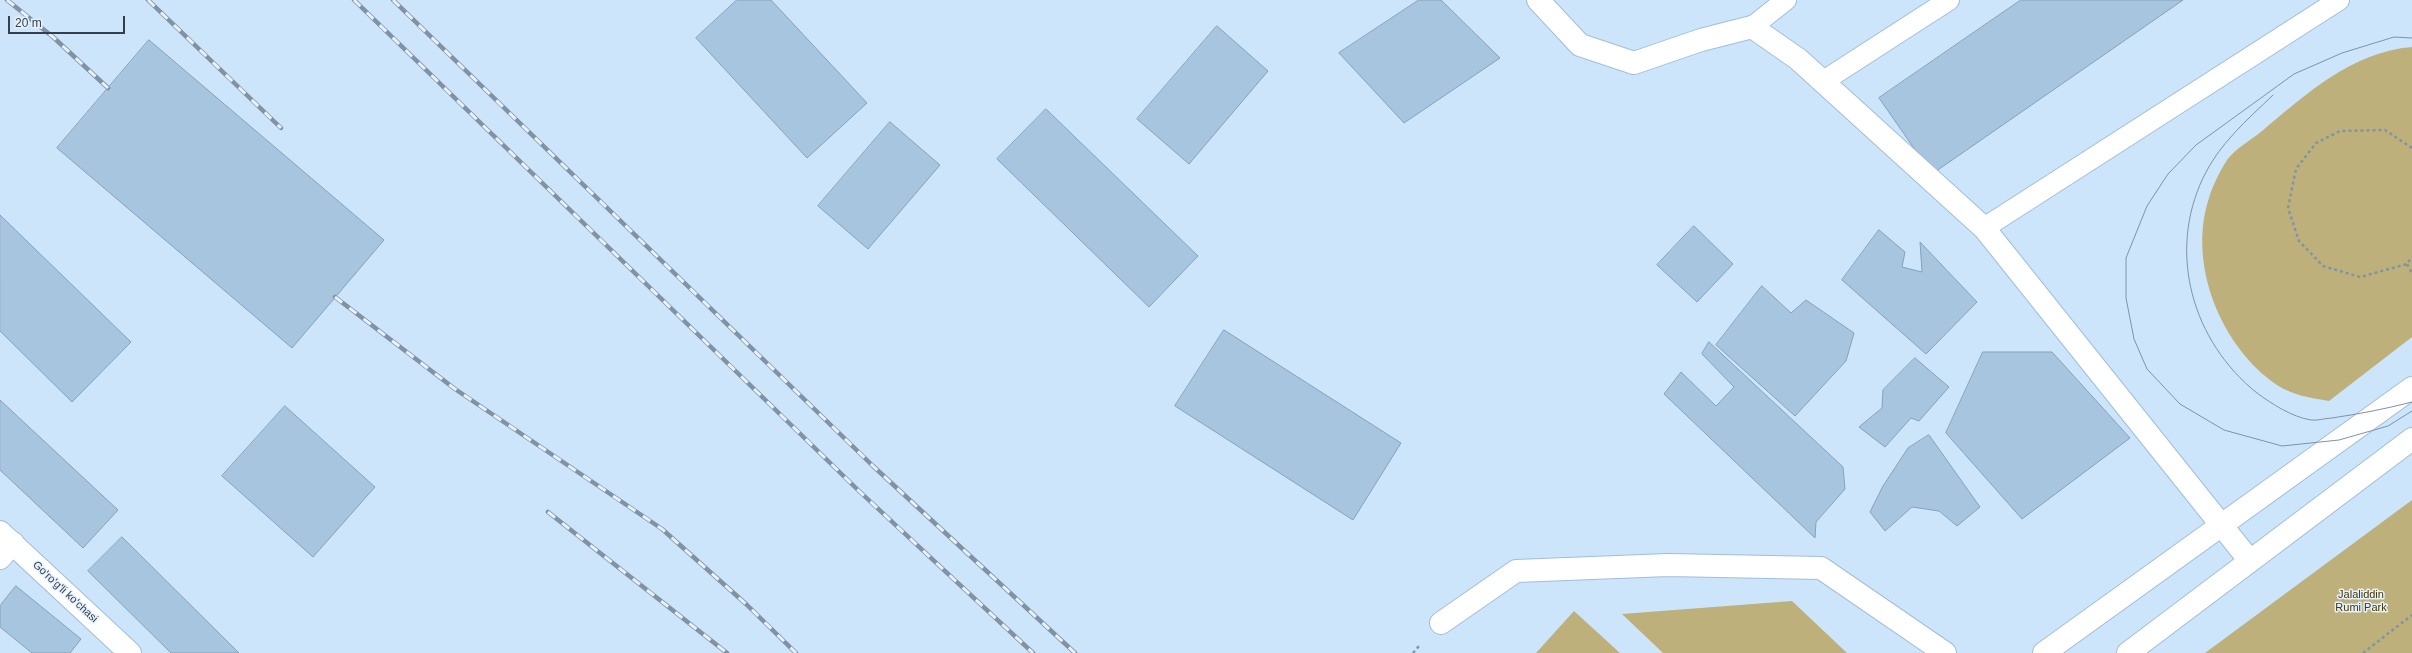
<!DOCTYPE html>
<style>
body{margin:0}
#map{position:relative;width:2412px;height:653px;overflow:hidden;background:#cde5fb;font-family:Helvetica,sans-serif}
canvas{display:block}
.scale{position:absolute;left:8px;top:16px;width:117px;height:18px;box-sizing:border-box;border:2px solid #333f4a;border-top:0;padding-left:5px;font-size:12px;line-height:14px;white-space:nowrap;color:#333f4a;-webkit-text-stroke:3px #e5f1fc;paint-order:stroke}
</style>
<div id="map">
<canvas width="2412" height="653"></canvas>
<div class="scale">20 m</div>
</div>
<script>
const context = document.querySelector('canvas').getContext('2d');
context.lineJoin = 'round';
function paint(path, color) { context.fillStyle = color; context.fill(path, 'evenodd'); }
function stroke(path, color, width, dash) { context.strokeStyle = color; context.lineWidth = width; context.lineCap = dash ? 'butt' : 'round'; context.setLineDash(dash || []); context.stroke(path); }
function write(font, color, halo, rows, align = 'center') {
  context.font = font + ' Helvetica,sans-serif'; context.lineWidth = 3; context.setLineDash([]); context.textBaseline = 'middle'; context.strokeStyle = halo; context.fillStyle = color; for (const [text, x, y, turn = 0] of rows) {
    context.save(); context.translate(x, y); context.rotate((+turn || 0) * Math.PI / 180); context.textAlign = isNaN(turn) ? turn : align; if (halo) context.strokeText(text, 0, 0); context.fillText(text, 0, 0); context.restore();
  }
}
const green = new Path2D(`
 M 2412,47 L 2412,337 L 2329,401 C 2311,398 2292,395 2277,385 C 2221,347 2187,264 2209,198 C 2212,187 2220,171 2227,160 C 2235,149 2251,140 2262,131 C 2306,94 2352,52 2412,47 Z
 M 2412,500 L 2412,653 L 2205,653 Z
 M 1792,601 L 1847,653 L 1663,653 L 1622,614 Z
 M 1574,611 L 1620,653 L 1536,653 Z`);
const building = new Path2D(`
 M 737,0 L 771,0 L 867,103 L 807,158 L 696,38 Z
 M 1419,0 L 1441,0 L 1500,58 L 1404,123 L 1339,53 Z
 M 2021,0 L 2183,0 L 1932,174 L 1879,98 Z
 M 1217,26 L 1268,71 L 1189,164 L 1137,119 Z
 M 149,40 L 384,240 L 292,348 L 57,148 Z
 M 1046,109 L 1198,256 L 1149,307 L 997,159 Z
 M 890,122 L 940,165 L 868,249 L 818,206 Z
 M 0,215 L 131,342 L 72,402 L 0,331 Z
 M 1694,226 L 1733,264 L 1697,302 L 1657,265 Z
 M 1879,230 L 1905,252 L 1902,267 L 1922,272 L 1920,242 L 1977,302 L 1926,354 L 1842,280 Z
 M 1762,286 L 1791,313 L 1806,300 L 1854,333 L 1846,361 L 1795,416 L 1716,345 Z
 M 1224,330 L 1401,443 L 1353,520 L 1175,406 Z
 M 1709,342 L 1843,467 L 1845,489 L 1816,522 L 1815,538 L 1664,394 L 1681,372 L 1716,406 L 1734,387 L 1702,354 Z
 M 1983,352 L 2052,352 L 2130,438 L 2022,519 L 1946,433 Z
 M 1915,358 L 1949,387 L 1919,421 L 1911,418 L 1885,447 L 1859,427 L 1882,408 L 1883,390 Z
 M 0,400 L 118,510 L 83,548 L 0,470 Z
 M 285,406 L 375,487 L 313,557 L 222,476 Z
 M 1929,435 L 1980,507 L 1957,526 L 1939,511 L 1912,507 L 1885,531 L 1870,512 L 1883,486 L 1908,448 Z
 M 122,537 L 239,653 L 171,653 L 88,571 Z
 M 16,586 L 81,639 L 70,653 L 32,653 L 0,627 L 0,606 Z`);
const path = new Path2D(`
 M 2412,148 L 2385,130 L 2340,131 L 2316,143 L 2296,169 L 2288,208 L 2299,241 L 2323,266 L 2360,277 L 2407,264 L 2412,257
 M 2407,264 L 2412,273
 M 1413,653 L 1419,646
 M 2363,653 L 2412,615`);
const service = new Path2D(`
 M 1752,27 L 1786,0
 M 1822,82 L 1949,0
 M 1984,228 L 2339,0`);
const minor = new Path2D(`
 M 1538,0 L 1580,45 L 1634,63 L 1701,40 L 1752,27 L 1798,59 L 1984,228 L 2250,561
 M 0,558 L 13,543
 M 1441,623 L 1516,571 L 1668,565 L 1821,568 L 1945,653`);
const secondary = new Path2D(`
 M 0,532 L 130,653
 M 2044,653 L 2412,388
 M 2128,653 L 2412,439`);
const tram = new Path2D(`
 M 2412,38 L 2394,37 L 2342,53 L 2294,74 L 2196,145 L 2168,174 L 2147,206 L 2126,258 L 2126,298 L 2134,339 L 2147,369 L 2180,404 L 2224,430 L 2282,446 L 2339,440 L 2388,426 L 2412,411
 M 2273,95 C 2246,121 2219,144 2203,178 C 2167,254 2193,342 2257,393 C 2272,404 2292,417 2311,420 C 2317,421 2326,418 2332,418 C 2359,414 2385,409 2412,402`);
const rail = new Path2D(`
 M 7,0 L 53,37 L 108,88
 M 148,0 L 281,128
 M 354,0 L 859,491 L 1033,653
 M 393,0 L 873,466 L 1075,653
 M 335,297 L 455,389 L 662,529 L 746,604 L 796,653
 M 548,512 L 727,653`);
const streetNames = [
 ["Go'ro'g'li ko'chasi",65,592,43]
];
const parkNames = [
 ["Jalaliddin",2361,595],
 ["Rumi Park",2361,608]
];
paint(green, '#bdb07b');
paint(building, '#a8c5e0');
stroke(building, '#84a0ba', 1);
stroke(service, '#a1bed9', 22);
stroke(minor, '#a1bed9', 24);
stroke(secondary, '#a1bed9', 24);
stroke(path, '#8194a4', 2.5, [3, 3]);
stroke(service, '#fff', 20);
stroke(minor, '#fff', 22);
stroke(secondary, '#fff', 22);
stroke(tram, '#8092a3', 1);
stroke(rail, '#8092a3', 4.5);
stroke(rail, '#e5f1fc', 3, [9]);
write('11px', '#333f4a', '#e5f1fc', streetNames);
write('11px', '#413709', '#e5f1fc', parkNames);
</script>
